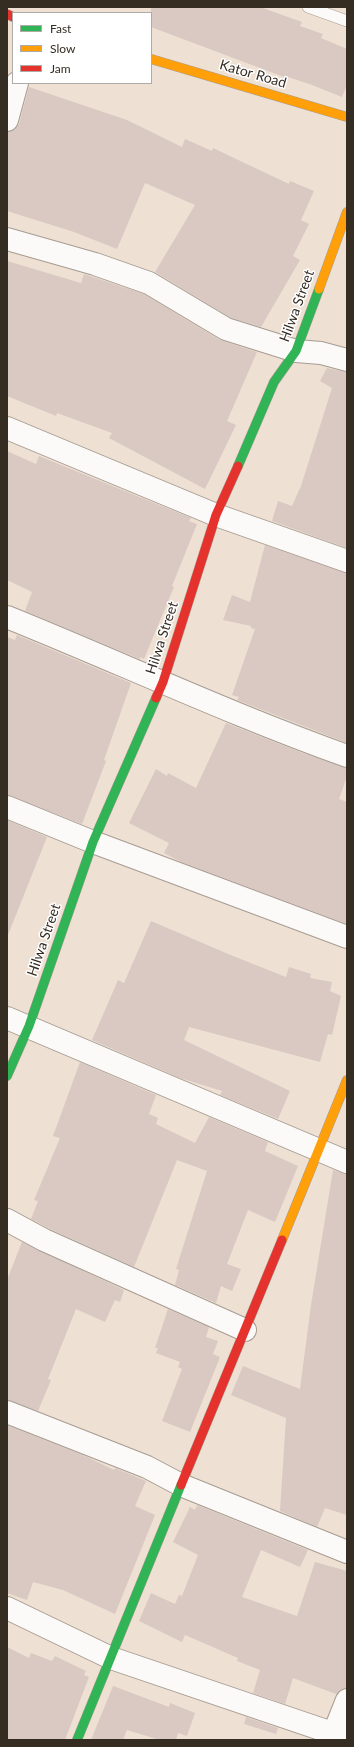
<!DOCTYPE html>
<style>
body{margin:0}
#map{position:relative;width:354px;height:1747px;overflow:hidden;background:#eee0d3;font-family:Lato,sans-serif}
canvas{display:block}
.frame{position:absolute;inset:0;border:8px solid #352c22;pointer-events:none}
.legend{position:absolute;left:12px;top:12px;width:140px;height:72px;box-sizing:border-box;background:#fff;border:1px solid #aeaba7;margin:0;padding:5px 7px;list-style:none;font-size:12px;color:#352c22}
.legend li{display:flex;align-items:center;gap:8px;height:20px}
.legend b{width:20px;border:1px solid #aeaba7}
</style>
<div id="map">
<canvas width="354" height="1747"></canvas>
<div class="frame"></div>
<ul class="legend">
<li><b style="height:5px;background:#30b455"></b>Fast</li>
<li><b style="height:5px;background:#ff9f0a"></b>Slow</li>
<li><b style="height:5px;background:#e5322d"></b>Jam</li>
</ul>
</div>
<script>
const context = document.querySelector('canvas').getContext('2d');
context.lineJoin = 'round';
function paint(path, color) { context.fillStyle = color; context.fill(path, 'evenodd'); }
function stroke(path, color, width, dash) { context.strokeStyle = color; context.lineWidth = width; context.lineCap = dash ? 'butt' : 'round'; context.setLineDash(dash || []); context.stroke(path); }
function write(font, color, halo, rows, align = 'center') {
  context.font = font + ' Lato,sans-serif'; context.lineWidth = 3; context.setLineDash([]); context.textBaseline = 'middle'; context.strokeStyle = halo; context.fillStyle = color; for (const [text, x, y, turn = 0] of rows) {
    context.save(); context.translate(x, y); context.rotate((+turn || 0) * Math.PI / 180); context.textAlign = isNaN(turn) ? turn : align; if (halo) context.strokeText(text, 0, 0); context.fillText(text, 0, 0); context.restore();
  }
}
const building = new Path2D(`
 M 151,7 L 260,7 L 302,22 L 300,26 L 323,34 L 321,38 L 347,49 L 347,85 L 342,97 L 312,85 L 285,76 L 284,77 L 151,27 Z
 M 29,87 L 127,120 L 182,147 L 185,139 L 212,151 L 213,148 L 289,184 L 290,181 L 314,191 L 301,220 L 309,224 L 293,256 L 300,260 L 261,327 L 231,318 L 155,272 L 195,205 L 145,183 L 117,249 L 74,232 L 7,211 L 7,132 L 16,129 L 19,124 Z
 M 7,261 L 81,283 L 84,274 L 144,294 L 220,340 L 257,352 L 227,421 L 236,425 L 205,489 L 109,438 L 112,433 L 57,413 L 56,416 L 7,396 Z
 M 327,368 L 347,372 L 347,548 L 272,521 L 278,501 L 292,506 L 301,486 L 332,388 L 320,381 Z
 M 7,451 L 36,464 L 39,456 L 191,518 L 189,521 L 197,524 L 172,586 L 174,587 L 144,659 L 140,657 L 140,659 L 25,611 L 32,592 L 7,580 Z
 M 265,545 L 347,573 L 347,743 L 237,700 L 239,697 L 232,695 L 255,629 L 251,628 L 251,626 L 223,620 L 232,595 L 250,602 Z
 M 17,635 L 131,683 L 104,760 L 106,761 L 82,824 L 7,795 L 7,637 L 15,640 Z
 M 226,723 L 300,752 L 347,768 L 347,776 L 339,799 L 347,802 L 347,924 L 181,862 L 164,853 L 169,843 L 129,823 L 156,769 L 167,776 L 168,773 L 196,788 Z
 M 7,820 L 47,837 L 8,935 L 7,935 Z
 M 151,921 L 233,956 L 286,977 L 289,967 L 311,974 L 310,978 L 332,982 L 330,991 L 341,996 L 332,1035 L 328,1034 L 320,1062 L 189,1027 L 184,1040 L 290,1091 L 278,1119 L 220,1095 L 222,1091 L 180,1078 L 92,1040 L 118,980 L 124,983 Z
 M 80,1062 L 156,1095 L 149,1114 L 158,1118 L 156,1124 L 195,1143 L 209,1117 L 268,1142 L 265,1151 L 298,1166 L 275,1222 L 248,1210 L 227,1264 L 241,1269 L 232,1291 L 221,1286 L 216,1303 L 175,1285 L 179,1270 L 176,1269 L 207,1171 L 177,1160 L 134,1267 L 50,1229 L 31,1219 L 38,1201 L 34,1200 L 60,1138 L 53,1136 Z
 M 333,1170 L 347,1174 L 347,1515 L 325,1508 L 317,1527 L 280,1511 L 286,1418 L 231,1395 L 243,1366 L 300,1389 L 311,1305 Z
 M 22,1242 L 124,1290 L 120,1302 L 115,1300 L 105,1322 L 76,1309 L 48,1379 L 51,1380 L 38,1411 L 7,1400 L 7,1280 Z
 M 168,1309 L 209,1327 L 206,1337 L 218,1341 L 213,1354 L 220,1357 L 190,1432 L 162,1421 L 182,1369 L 178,1367 L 180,1362 L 156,1353 L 158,1348 L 155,1348 Z
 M 7,1425 L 83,1455 L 114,1470 L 115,1468 L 146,1481 L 135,1506 L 155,1515 L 115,1614 L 63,1590 L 33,1582 L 27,1600 L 7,1593 Z
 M 197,1505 L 308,1550 L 300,1567 L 261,1550 L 242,1597 L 297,1616 L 315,1562 L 347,1571 L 347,1688 L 340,1690 L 336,1694 L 293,1678 L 285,1704 L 253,1693 L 260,1670 L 237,1661 L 238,1658 L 185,1635 L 182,1642 L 139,1621 L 151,1593 L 175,1604 L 179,1595 L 182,1596 L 198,1555 L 173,1542 L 190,1507 L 195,1510 Z
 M 7,1647 L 29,1658 L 31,1653 L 52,1661 L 55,1656 L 86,1671 L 84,1675 L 89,1677 L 65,1740 L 7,1740 Z
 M 113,1686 L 169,1707 L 170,1703 L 195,1713 L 187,1736 L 178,1733 L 176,1740 L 160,1740 L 127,1730 L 123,1740 L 91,1740 Z
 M 246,1717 L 278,1728 L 276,1734 L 244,1724 Z`);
const lane = new Path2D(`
 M 308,7 L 347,21`);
const street = new Path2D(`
 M 7,120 L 17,83
 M 7,239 L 95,264 L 149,283 L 226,329 L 296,351 L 321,353 L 347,360
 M 7,428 L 216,515 L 347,561
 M 7,617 C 121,663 232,715 347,756
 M 7,807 L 93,842 L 347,937
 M 7,1018 L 347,1162
 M 7,1220 L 44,1240 L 245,1330
 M 7,1412 L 147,1467 L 181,1485 L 347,1552
 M 7,1608 L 111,1658 L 347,1738
 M 331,1740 L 347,1700`);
const fast = new Path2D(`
 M 238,466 L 274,382 L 296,351 L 319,289
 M 7,1076 L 29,1026 L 93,842 L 156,698
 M 77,1740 L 181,1485`);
const slow = new Path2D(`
 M 151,59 L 347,117
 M 319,289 L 347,212
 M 282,1240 L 347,1080`);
const jam = new Path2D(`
 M 7,14 L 13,17
 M 156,698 L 163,682 L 216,515 L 238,466
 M 181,1485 L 282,1240`);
const streetNames = [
 ["Kator Road",253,74,16],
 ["Hilwa Street",297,306,-70],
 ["Hilwa Street",162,638,-72],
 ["Hilwa Street",44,940,-71]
];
paint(building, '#d9c9c2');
stroke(lane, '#a79c92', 12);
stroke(street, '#a79c92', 24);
stroke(fast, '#a79c92', 10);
stroke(slow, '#a79c92', 10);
stroke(jam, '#a79c92', 10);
stroke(lane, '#fcfaf8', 11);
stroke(street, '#fcfaf8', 22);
stroke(fast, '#30b455', 9);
stroke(slow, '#ff9f0a', 9);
stroke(jam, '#e5322d', 9);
write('14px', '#352c22', '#fff', streetNames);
</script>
